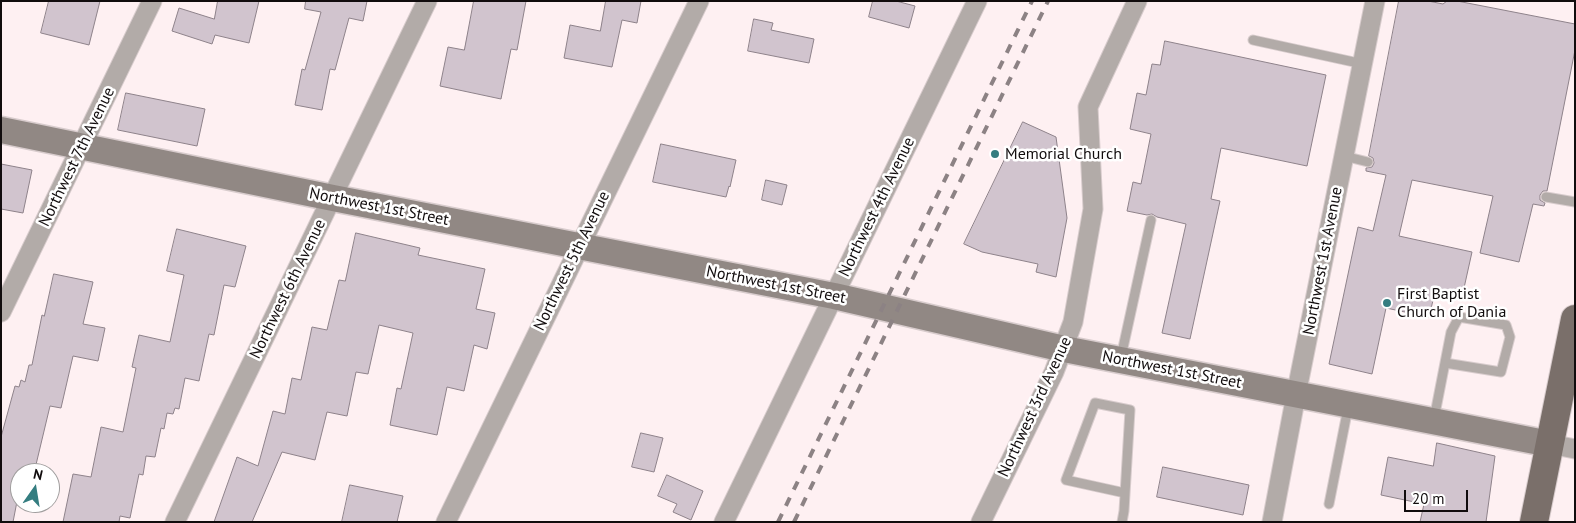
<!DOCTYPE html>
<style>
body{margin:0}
#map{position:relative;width:1576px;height:523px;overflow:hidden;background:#fef0f2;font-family:"PT Sans",sans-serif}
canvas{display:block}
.frame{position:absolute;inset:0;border:2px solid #110c0d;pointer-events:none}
.north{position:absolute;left:10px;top:463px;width:50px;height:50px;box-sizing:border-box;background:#fff;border:1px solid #a09e9e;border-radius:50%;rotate:13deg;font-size:14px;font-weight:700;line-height:20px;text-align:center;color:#110c0d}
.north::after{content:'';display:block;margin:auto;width:18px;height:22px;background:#347d80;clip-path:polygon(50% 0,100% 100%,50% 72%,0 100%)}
.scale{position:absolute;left:1404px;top:490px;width:64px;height:22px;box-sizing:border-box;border:2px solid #110c0d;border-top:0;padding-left:6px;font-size:15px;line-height:18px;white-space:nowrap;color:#110c0d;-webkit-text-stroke:4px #fff;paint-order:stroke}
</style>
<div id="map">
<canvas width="1576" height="523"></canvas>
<div class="frame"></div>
<div class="north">N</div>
<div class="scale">20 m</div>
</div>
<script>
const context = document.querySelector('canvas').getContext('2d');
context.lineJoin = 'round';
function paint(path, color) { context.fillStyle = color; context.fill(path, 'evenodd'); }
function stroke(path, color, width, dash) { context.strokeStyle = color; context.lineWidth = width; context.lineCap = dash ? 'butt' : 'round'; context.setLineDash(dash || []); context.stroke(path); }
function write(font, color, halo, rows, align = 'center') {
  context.font = font + ' "PT Sans",sans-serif'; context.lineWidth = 5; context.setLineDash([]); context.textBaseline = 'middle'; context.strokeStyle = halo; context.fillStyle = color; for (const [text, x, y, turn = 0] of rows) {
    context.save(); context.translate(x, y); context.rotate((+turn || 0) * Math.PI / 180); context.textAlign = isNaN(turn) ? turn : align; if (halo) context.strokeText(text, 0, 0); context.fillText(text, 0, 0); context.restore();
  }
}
const building = new Path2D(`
 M 49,1 L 100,1 L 89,45 L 41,33 Z
 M 218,1 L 259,1 L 249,43 L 215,35 L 212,44 L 172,31 L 179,8 L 214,19 Z
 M 306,1 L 367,1 L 363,21 L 349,18 L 335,70 L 330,69 L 322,110 L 295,105 L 302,69 L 305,70 L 321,12 L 305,9 Z
 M 474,1 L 526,1 L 517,50 L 511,49 L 501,99 L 440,86 L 448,47 L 464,50 Z
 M 606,1 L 641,1 L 637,23 L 622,20 L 612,67 L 564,58 L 570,25 L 600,31 Z
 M 873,1 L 896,1 L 915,6 L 909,28 L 869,17 Z
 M 1399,1 L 1428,1 L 1443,4 L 1447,1 L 1457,1 L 1575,24 L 1575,50 L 1547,191 L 1543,191 L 1540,195 L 1540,200 L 1545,203 L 1544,206 L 1533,204 L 1519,262 L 1480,253 L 1493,196 L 1412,180 L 1399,236 L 1472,252 L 1462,297 L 1435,292 L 1429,317 L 1386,308 L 1372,374 L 1329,364 L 1358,227 L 1373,231 L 1386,175 L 1366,171 L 1366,168 L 1372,167 L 1374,163 L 1373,158 L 1369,156 Z
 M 754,19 L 773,23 L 771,30 L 814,39 L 809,63 L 748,51 Z
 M 1165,41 L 1326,75 L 1307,166 L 1221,148 L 1211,199 L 1220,201 L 1190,339 L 1162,333 L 1186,224 L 1157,217 L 1152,214 L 1147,215 L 1127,211 L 1133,182 L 1141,184 L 1151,134 L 1130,129 L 1137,93 L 1146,95 L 1152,64 L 1160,65 Z
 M 126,93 L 205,109 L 197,146 L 118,130 Z
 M 1023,122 L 1056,137 L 1067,218 L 1056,277 L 1036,272 L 1038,264 L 982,252 L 964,244 Z
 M 661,144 L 736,160 L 730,187 L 729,186 L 726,197 L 653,182 Z
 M 1,164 L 32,170 L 23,213 L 1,209 Z
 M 766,180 L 787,185 L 782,205 L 762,200 Z
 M 177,229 L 246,246 L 235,287 L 224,285 L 214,335 L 209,334 L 199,381 L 185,378 L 179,409 L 175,408 L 173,414 L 167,413 L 164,429 L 161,428 L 155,457 L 146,456 L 143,475 L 139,474 L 130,518 L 120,516 L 119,522 L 63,522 L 73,474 L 91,477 L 101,427 L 123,432 L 136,368 L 132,367 L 139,335 L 170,342 L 184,275 L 167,271 Z
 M 356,233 L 420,248 L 418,255 L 485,269 L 476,309 L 495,313 L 487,349 L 474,345 L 464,391 L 447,387 L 437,435 L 390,425 L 397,388 L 401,389 L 413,333 L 379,325 L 368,374 L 356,372 L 347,416 L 327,412 L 315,460 L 282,452 L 252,522 L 214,522 L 237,457 L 258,466 L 273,411 L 285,414 L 292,378 L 301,380 L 312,327 L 327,330 L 339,280 L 345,281 Z
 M 54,274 L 93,282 L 83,324 L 105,328 L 98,361 L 73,356 L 61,408 L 50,406 L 34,473 L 20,473 L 20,486 L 13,522 L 1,522 L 1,437 L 15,386 L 19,387 L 21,380 L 25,382 L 29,365 L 32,365 L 42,315 L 44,316 Z
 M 641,433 L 663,438 L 654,472 L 632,467 Z
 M 1437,443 L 1495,456 L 1486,522 L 1420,522 L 1424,504 L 1381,495 L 1388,457 L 1433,466 Z
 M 1163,467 L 1249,485 L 1243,515 L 1157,497 Z
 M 667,475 L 703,491 L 691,520 L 673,512 L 677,504 L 658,496 Z
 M 350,485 L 403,496 L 397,522 L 342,522 Z`);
const lane = new Path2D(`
 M 1253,40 L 1363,64
 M 1344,156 L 1368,162
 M 1546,197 L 1575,202
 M 1121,357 L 1151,220
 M 1434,419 L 1451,332 L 1459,317 L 1506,325 L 1510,337 L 1501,372 L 1445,363
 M 1329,504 L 1348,408
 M 1122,522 L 1124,511 L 1130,410 L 1095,403 L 1066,480 L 1125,493`);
const street = new Path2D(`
 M 1,312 L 152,1
 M 1550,444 L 1575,449
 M 175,522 L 427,1
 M 446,522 L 699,1
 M 724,522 L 977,1
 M 981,522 L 1054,372 L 1073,322 L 1093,209 L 1088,107 L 1137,1
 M 1272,522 L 1296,395 L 1375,1`);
const secondary = new Path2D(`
 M 1,130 L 333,198 L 834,296 L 1064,349 L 1550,444`);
const primary = new Path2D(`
 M 1534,522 L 1575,319`);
const rail = new Path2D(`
 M 778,522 L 1032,1
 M 794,522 L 1048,1`);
const markers = [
 [995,154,5,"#347d80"],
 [1387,303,5,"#347d80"]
];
const poiNames = [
 ["Memorial Church",1005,154],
 ["First Baptist",1397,294],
 ["Church of Dania",1397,312]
];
const streetNames = [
 ["Northwest 7th Avenue",77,157,-64],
 ["Northwest 1st Street",379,207,11],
 ["Northwest 4th Avenue",877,207,-64],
 ["Northwest 5th Avenue",572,261,-64],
 ["Northwest 1st Avenue",1323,261,-79],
 ["Northwest 1st Street",776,285,11],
 ["Northwest 6th Avenue",288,289,-64],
 ["Northwest 1st Street",1172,370,11],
 ["Northwest 3rd Avenue",1035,407,-65]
];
paint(building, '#d1c4ce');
stroke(building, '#8e828a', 1);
stroke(lane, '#d8cccd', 11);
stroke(street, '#d8cccd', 21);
stroke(secondary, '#d8cccd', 29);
stroke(primary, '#d8cccd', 30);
stroke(lane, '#b2aba8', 9);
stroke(street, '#b2aba8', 19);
stroke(secondary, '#918884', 26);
stroke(primary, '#7a6f6a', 28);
stroke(rail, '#8c8284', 4, [9, 9]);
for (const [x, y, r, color] of markers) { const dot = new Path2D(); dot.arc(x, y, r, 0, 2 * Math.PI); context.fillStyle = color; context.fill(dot); stroke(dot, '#fff', 2); }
write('16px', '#110c0d', '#fff', poiNames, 'left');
write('16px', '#110c0d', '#fff', streetNames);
</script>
